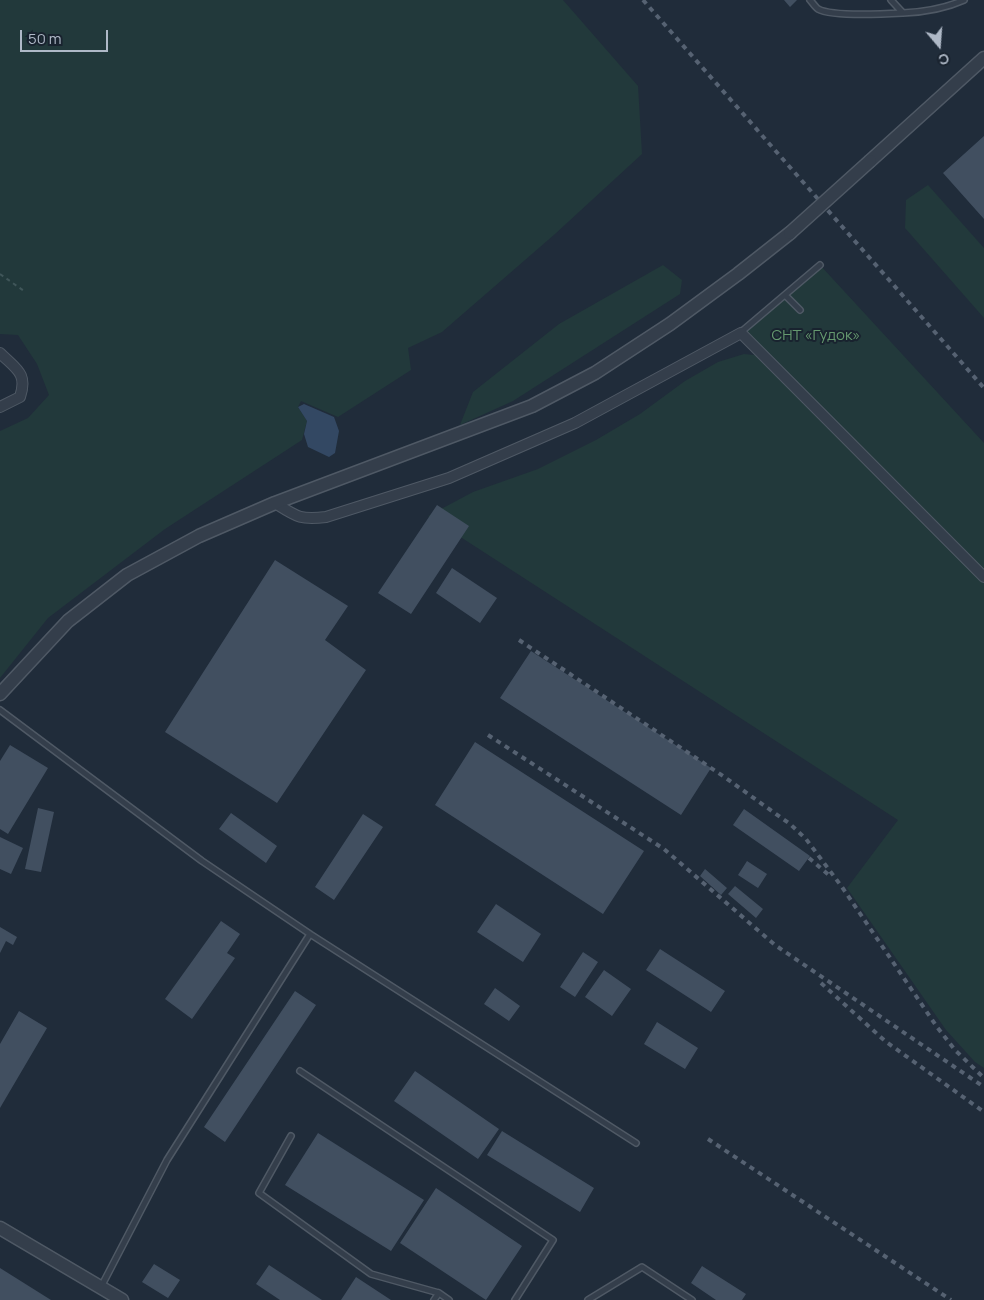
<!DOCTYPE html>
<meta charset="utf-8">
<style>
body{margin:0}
#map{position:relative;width:984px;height:1300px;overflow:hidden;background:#202c3a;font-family:Manrope,sans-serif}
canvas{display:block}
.north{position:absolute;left:914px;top:20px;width:50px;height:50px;-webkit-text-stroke:4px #19232f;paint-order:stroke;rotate:162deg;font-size:14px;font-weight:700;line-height:20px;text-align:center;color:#afb9c7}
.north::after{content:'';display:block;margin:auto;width:18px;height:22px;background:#afb9c7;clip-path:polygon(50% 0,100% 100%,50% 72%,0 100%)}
.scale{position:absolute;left:20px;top:30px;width:88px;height:22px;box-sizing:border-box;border:2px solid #afb9c7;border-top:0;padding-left:6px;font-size:15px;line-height:18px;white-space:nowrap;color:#afb9c7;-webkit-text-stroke:4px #19232f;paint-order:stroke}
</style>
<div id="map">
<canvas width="984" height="1300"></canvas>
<div class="north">С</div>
<div class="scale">50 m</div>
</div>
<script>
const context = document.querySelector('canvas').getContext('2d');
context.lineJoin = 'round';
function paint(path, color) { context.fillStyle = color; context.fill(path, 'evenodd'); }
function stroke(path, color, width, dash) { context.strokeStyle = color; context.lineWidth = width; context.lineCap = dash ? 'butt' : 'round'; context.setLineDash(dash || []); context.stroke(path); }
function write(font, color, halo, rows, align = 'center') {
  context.font = font + ' Manrope,sans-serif'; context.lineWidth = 4; context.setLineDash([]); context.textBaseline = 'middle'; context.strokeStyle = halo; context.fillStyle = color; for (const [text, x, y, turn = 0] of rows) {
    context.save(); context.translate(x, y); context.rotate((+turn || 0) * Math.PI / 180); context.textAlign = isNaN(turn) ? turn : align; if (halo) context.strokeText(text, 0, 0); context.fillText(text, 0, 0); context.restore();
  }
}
const green = new Path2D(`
 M 0,0 L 563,0 L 638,86 L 642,154 L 555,234 L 442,332 L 408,348 L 411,370 L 338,417 L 301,401 L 298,407 L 307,421 L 302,440 L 165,529 L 48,618 L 0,678 L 0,431 L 28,418 L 49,395 L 37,364 L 18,335 L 0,334 Z
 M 928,185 L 984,248 L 984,318 L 905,228 L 906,200 Z
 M 663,265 L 682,280 L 680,294 L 513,401 L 460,425 L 473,392 L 559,324 Z
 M 820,265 L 984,443 L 984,1068 L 975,1062 L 946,1030 L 847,888 L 898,820 L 428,516 L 473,492 L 538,469 L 596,440 L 640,414 L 685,381 L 718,362 L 744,354 L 764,356 L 741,333 Z`);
const water = new Path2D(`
 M 304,404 L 334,417 L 339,431 L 335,453 L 329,457 L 308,447 L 304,434 L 307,421 L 298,407 Z`);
const building = new Path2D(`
 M 784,0 L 797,0 L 790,7 Z
 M 984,136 L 984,219 L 943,173 Z
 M 437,505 L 469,526 L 411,614 L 378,593 Z
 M 275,560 L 348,606 L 325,640 L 366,670 L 277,803 L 165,732 Z
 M 452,568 L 497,598 L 480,623 L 436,593 Z
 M 531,651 L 711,768 L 681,815 L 500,698 Z
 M 475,742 L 644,851 L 603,914 L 435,805 Z
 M 10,745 L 48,768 L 8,834 L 0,829 L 0,761 Z
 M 38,808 L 54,812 L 41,872 L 25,869 Z
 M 744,809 L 810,856 L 799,871 L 733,825 Z
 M 231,813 L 277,846 L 266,863 L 219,829 Z
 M 363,814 L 383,827 L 334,900 L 315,887 Z
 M 0,837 L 23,848 L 11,874 L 0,869 Z
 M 747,861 L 767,874 L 758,888 L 738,875 Z
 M 705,869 L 727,888 L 721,895 L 700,876 Z
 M 735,886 L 763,909 L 756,918 L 728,894 Z
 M 496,904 L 541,934 L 523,962 L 477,932 Z
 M 221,921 L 240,934 L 227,953 L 235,958 L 192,1019 L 165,999 Z
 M 0,927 L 17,937 L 13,945 L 6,941 L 0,953 Z
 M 660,949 L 725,991 L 711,1012 L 646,970 Z
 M 583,952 L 598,962 L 575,997 L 560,987 Z
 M 604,970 L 631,989 L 612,1016 L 585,997 Z
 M 495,988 L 520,1006 L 509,1021 L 484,1004 Z
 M 295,991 L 316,1005 L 225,1142 L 204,1127 Z
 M 19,1011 L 47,1028 L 0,1108 L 0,1044 Z
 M 657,1022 L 698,1048 L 685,1069 L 644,1044 Z
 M 415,1071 L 499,1129 L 478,1159 L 394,1101 Z
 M 502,1131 L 594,1188 L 580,1212 L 487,1155 Z
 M 318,1133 L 424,1200 L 391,1251 L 285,1185 Z
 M 436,1188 L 522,1246 L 486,1300 L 400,1243 Z
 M 154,1264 L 180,1280 L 168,1298 L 142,1282 Z
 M 269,1265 L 322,1300 L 280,1300 L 256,1284 Z
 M 702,1266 L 746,1294 L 742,1300 L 716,1300 L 691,1283 Z
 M 0,1268 L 51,1300 L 0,1300 Z
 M 356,1277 L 391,1300 L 341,1300 Z`);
const path = new Path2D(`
 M 0,274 L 24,291`);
const service = new Path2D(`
 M 810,0 C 812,2 815,7 818,9 C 832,17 885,14 903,13
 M 891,0 L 903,13 C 925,12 944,9 964,0
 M 785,295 L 800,310
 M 741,332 L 820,265
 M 0,710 L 202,861 L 310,934 L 636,1143
 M 300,1071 L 553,1240 L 515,1300
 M 291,1136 L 259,1193 L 371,1274 L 439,1293 L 449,1300
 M 101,1287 L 167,1160 L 310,934
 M 434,1300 L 439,1293
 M 588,1300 L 642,1267 L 692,1300`);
const minor = new Path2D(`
 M 0,353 C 16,369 28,373 20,397 L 0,407
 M 275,503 C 297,517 300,520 326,517 L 449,478 L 575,423 L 741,333 L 984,577`);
const tertiary = new Path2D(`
 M 870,161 L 984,58
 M 0,694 L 68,621 L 127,575 L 199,536 L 275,503 L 532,406 L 595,373 L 670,324 L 738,274 L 790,233
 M 0,1228 L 122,1300`);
const rail = new Path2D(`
 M 643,0 L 984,388
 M 519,640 L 723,776 L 790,824 L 806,839 L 842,887 L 937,1027 L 955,1050 L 984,1078
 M 488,735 L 664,849 L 775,945 L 984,1087
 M 809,858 L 831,877
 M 821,983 L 885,1041 L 984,1112
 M 708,1139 L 951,1300`);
const tertiaryBridge = new Path2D(`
 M 790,233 L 870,161`);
const parkNames = [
 ["СНТ «Гудок»",816,336]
];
paint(green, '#22393b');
paint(water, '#334863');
paint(building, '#414f60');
stroke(service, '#4f5965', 8);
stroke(minor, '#4f5965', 12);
stroke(tertiary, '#4f5965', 15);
stroke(path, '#405659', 2, [4, 4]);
stroke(service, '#343e4b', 5);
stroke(minor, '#343e4b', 10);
stroke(tertiary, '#343e4b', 12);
stroke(rail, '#566272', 4, [5, 5]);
stroke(tertiaryBridge, '#4f5965', 15, []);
stroke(tertiaryBridge, '#343e4b', 12);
write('15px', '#65996f', '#19232f', parkNames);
</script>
